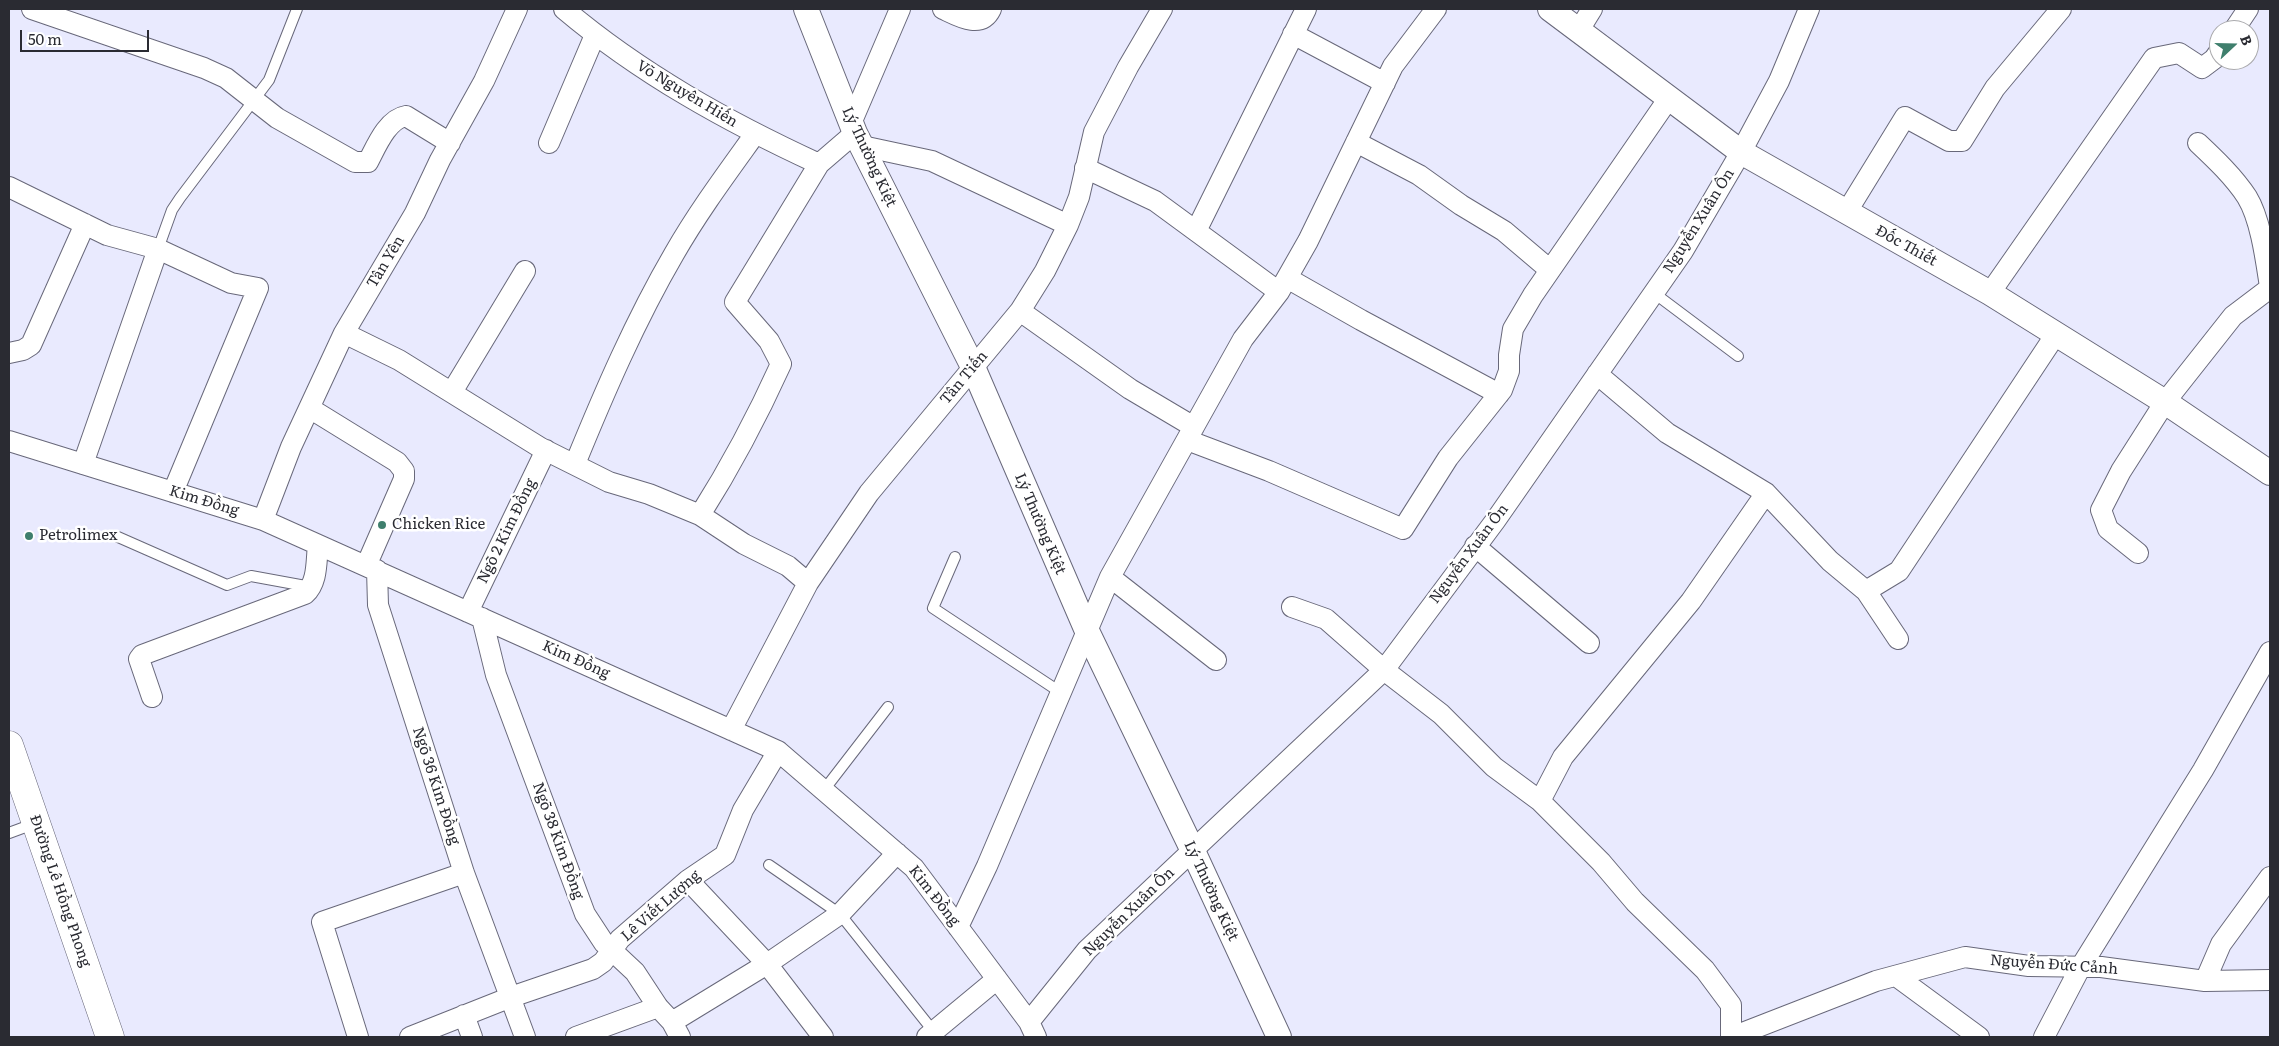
<!DOCTYPE html>
<meta charset="utf-8">
<style>
body{margin:0}
#map{position:relative;width:2279px;height:1046px;overflow:hidden;background:#e9eafe;font-family:Literata,serif}
canvas{display:block}
.frame{position:absolute;inset:0;border:10px solid #2a2b32;pointer-events:none}
.north{position:absolute;left:2209px;top:20px;width:50px;height:50px;box-sizing:border-box;background:#fff;border:1px solid #aaaaad;border-radius:50%;rotate:69deg;font-size:14px;font-weight:700;line-height:20px;text-align:center;color:#2a2b32}
.north::after{content:'';display:block;margin:auto;width:18px;height:22px;background:#3f7f6d;clip-path:polygon(50% 0,100% 100%,50% 72%,0 100%)}
.scale{position:absolute;left:20px;top:30px;width:129px;height:22px;box-sizing:border-box;border:2px solid #2a2b32;border-top:0;padding-left:6px;font-size:15px;line-height:18px;white-space:nowrap;color:#2a2b32;-webkit-text-stroke:4px #fff;paint-order:stroke}
</style>
<div id="map">
<canvas width="2279" height="1046"></canvas>
<div class="frame"></div>
<div class="north">B</div>
<div class="scale">50 m</div>
</div>
<script>
const context = document.querySelector('canvas').getContext('2d');
context.lineJoin = 'round';
function stroke(path, color, width, dash) { context.strokeStyle = color; context.lineWidth = width; context.lineCap = dash ? 'butt' : 'round'; context.setLineDash(dash || []); context.stroke(path); }
function write(font, color, halo, rows, align = 'center') {
  context.font = font + ' Literata,serif'; context.lineWidth = 5; context.setLineDash([]); context.textBaseline = 'middle'; context.strokeStyle = halo; context.fillStyle = color; for (const [text, x, y, turn = 0] of rows) {
    context.save(); context.translate(x, y); context.rotate((+turn || 0) * Math.PI / 180); context.textAlign = isNaN(turn) ? turn : align; if (halo) context.strokeText(text, 0, 0); context.fillText(text, 0, 0); context.restore();
  }
}
const service = new Path2D(`
 M 158,249 L 172,210 L 180,198 L 269,80 L 297,9
 M 1654,293 L 1738,356
 M 118,537 L 227,585 L 251,576 L 311,587
 M 955,557 L 933,608 L 1060,692
 M 824,790 L 888,707
 M 9,833 L 36,823
 M 769,865 L 840,914 L 934,1032`);
const minor = new Path2D(`
 M 32,9 L 204,68 L 226,78 L 277,118 L 355,162 L 368,162 C 376,147 387,119 406,116 L 450,143
 M 564,9 C 641,74 728,122 819,164
 M 943,9 C 958,16 981,30 991,9
 M 1579,30 L 1592,9
 M 2234,30 L 2248,9
 M 1293,34 L 1385,83
 M 852,121 L 900,9
 M 1356,142 L 1419,175 L 1461,205 L 1504,231 L 1550,270
 M 549,143 L 595,35
 M 2198,143 C 2215,159 2234,177 2247,197 C 2261,220 2266,261 2270,287
 M 862,146 L 932,161 L 1068,225
 M 1085,168 L 1155,201 L 1279,292
 M 9,187 L 107,235 L 158,249 L 231,283 L 258,288 L 173,492
 M 1846,213 L 1905,117 L 1949,141 L 1962,141 L 1995,88 L 2061,9
 M 1196,231 L 1306,9
 M 1287,278 L 1361,320 L 1499,394
 M 1990,293 L 2154,58 L 2179,53 L 2202,68 L 2214,59 L 2219,52
 M 1020,311 L 1130,389 L 1194,427
 M 344,333 L 399,360 L 541,448 L 609,482 L 649,494 L 700,515 L 744,544 L 788,566 L 808,583
 M 9,353 L 23,350 L 31,345 L 85,224
 M 1597,374 L 1667,433 L 1766,493 L 1830,561 L 1866,591 L 1898,639
 M 452,392 L 525,271
 M 311,409 L 397,462 L 404,471 L 404,479 L 366,566
 M 1187,440 L 1269,471 L 1403,529 L 1448,458 L 1502,390 L 1509,371 L 1509,355 L 1513,329 L 1533,295 L 1669,98
 M 9,441 L 263,520 L 778,751 L 914,868 L 1029,1022 L 1036,1037
 M 83,464 L 158,249
 M 575,464 C 604,393 635,321 674,254 C 698,212 727,173 755,134
 M 700,515 C 731,466 757,417 781,364 L 769,341 L 735,302 L 819,164 L 855,133
 M 263,520 L 291,447 L 344,333 L 415,213 L 440,160 L 484,81 L 517,9
 M 1475,546 L 1589,643
 M 2138,553 L 2108,529 L 2101,510 L 2121,471 L 2165,402 L 2233,316 L 2270,288
 M 377,570 L 378,605 L 464,873 L 525,1037
 M 1110,577 L 1216,660
 M 1866,591 L 1899,571 L 2056,334
 M 1292,607 L 1326,619 L 1384,670 L 1441,714 L 1494,767 L 1540,801 L 1601,862 L 1635,902 L 1705,970 L 1731,1005 L 1731,1037
 M 468,612 L 546,450
 M 482,618 L 496,675 L 585,914 L 604,943 L 635,972 L 658,1007 L 672,1022 L 680,1037
 M 152,697 L 139,659 L 142,655 L 305,594 C 318,582 316,562 318,545
 M 731,730 L 808,583 L 869,493 L 1020,311 L 1045,271 L 1068,225 L 1079,197 L 1094,132 L 1128,67 L 1162,9
 M 1540,801 L 1563,757 L 1691,601 L 1766,493
 M 688,880 L 767,964 L 823,1037
 M 958,927 L 987,866 L 1110,577 L 1243,339 L 1279,292 L 1308,241 L 1393,66 L 1436,9
 M 1896,976 L 1979,1037
 M 2205,981 L 2221,944 L 2270,877
 M 464,1015 L 472,1037
 M 672,1022 L 767,964 L 840,914 L 897,853
 M 1029,1022 L 1087,950 L 1384,670 L 1495,521 L 1683,251 L 1741,152 L 1779,81 L 1809,9
 M 358,1037 L 322,922 L 464,873
 M 410,1037 L 511,997 L 593,969 L 603,962 L 620,939 L 688,880 L 725,855 L 743,810 L 778,751
 M 576,1037 L 658,1007
 M 927,1037 L 997,979
 M 1732,1037 L 1876,981 L 1965,957 L 2029,966 L 2101,967 L 2205,981 L 2270,980
 M 2044,1037 L 2080,968 L 2203,770 L 2270,652`);
const tertiary = new Path2D(`
 M 806,9 L 855,133 L 973,367 L 1087,631 L 1193,851 L 1279,1037
 M 1550,9 L 1741,152 L 1990,293 L 2165,402 L 2270,473`);
const secondary = new Path2D(`
 M 9,745 L 110,1037`);
const markers = [
 [382,525,5,"#3f7f6d"],
 [29,536,5,"#3f7f6d"]
];
const streetNames = [
 ["Võ Nguyên Hiến",687,94,31],
 ["Lý Thường Kiệt",869,157,65],
 ["Nguyễn Xuân Ôn",1699,221,-58],
 ["Đốc Thiết",1906,246,29],
 ["Tân Yên",386,262,-59],
 ["Tân Tiến",964,378,-50],
 ["Kim Đồng",204,501,17],
 ["Lý Thường Kiệt",1040,524,67],
 ["Ngõ 2 Kim Đồng",507,531,-64],
 ["Nguyễn Xuân Ôn",1469,554,-53],
 ["Kim Đồng",576,660,24],
 ["Ngõ 36 Kim Đồng",436,786,72],
 ["Ngõ 38 Kim Đồng",558,841,70],
 ["Đường Lê Hồng Phong",60,891,71],
 ["Lý Thường Kiệt",1211,891,65],
 ["Kim Đồng",934,896,52],
 ["Lê Viết Lượng",661,906,-41],
 ["Nguyễn Xuân Ôn",1129,912,-44],
 ["Nguyễn Đức Cảnh",2054,965,4]
];
const poiNames = [
 ["Chicken Rice",392,525],
 ["Petrolimex",39,536]
];
stroke(service, '#68687a', 12);
stroke(minor, '#68687a', 22);
stroke(tertiary, '#68687a', 26);
stroke(secondary, '#68687a', 29);
stroke(service, '#fff', 10);
stroke(minor, '#fff', 20);
stroke(tertiary, '#fff', 24);
stroke(secondary, '#fff', 28);
for (const [x, y, r, color] of markers) { const dot = new Path2D(); dot.arc(x, y, r, 0, 2 * Math.PI); context.fillStyle = color; context.fill(dot); stroke(dot, '#fff', 2); }
write('15px', '#2a2b32', '#fff', streetNames);
write('15px', '#2a2b32', '#fff', poiNames, 'left');
</script>
